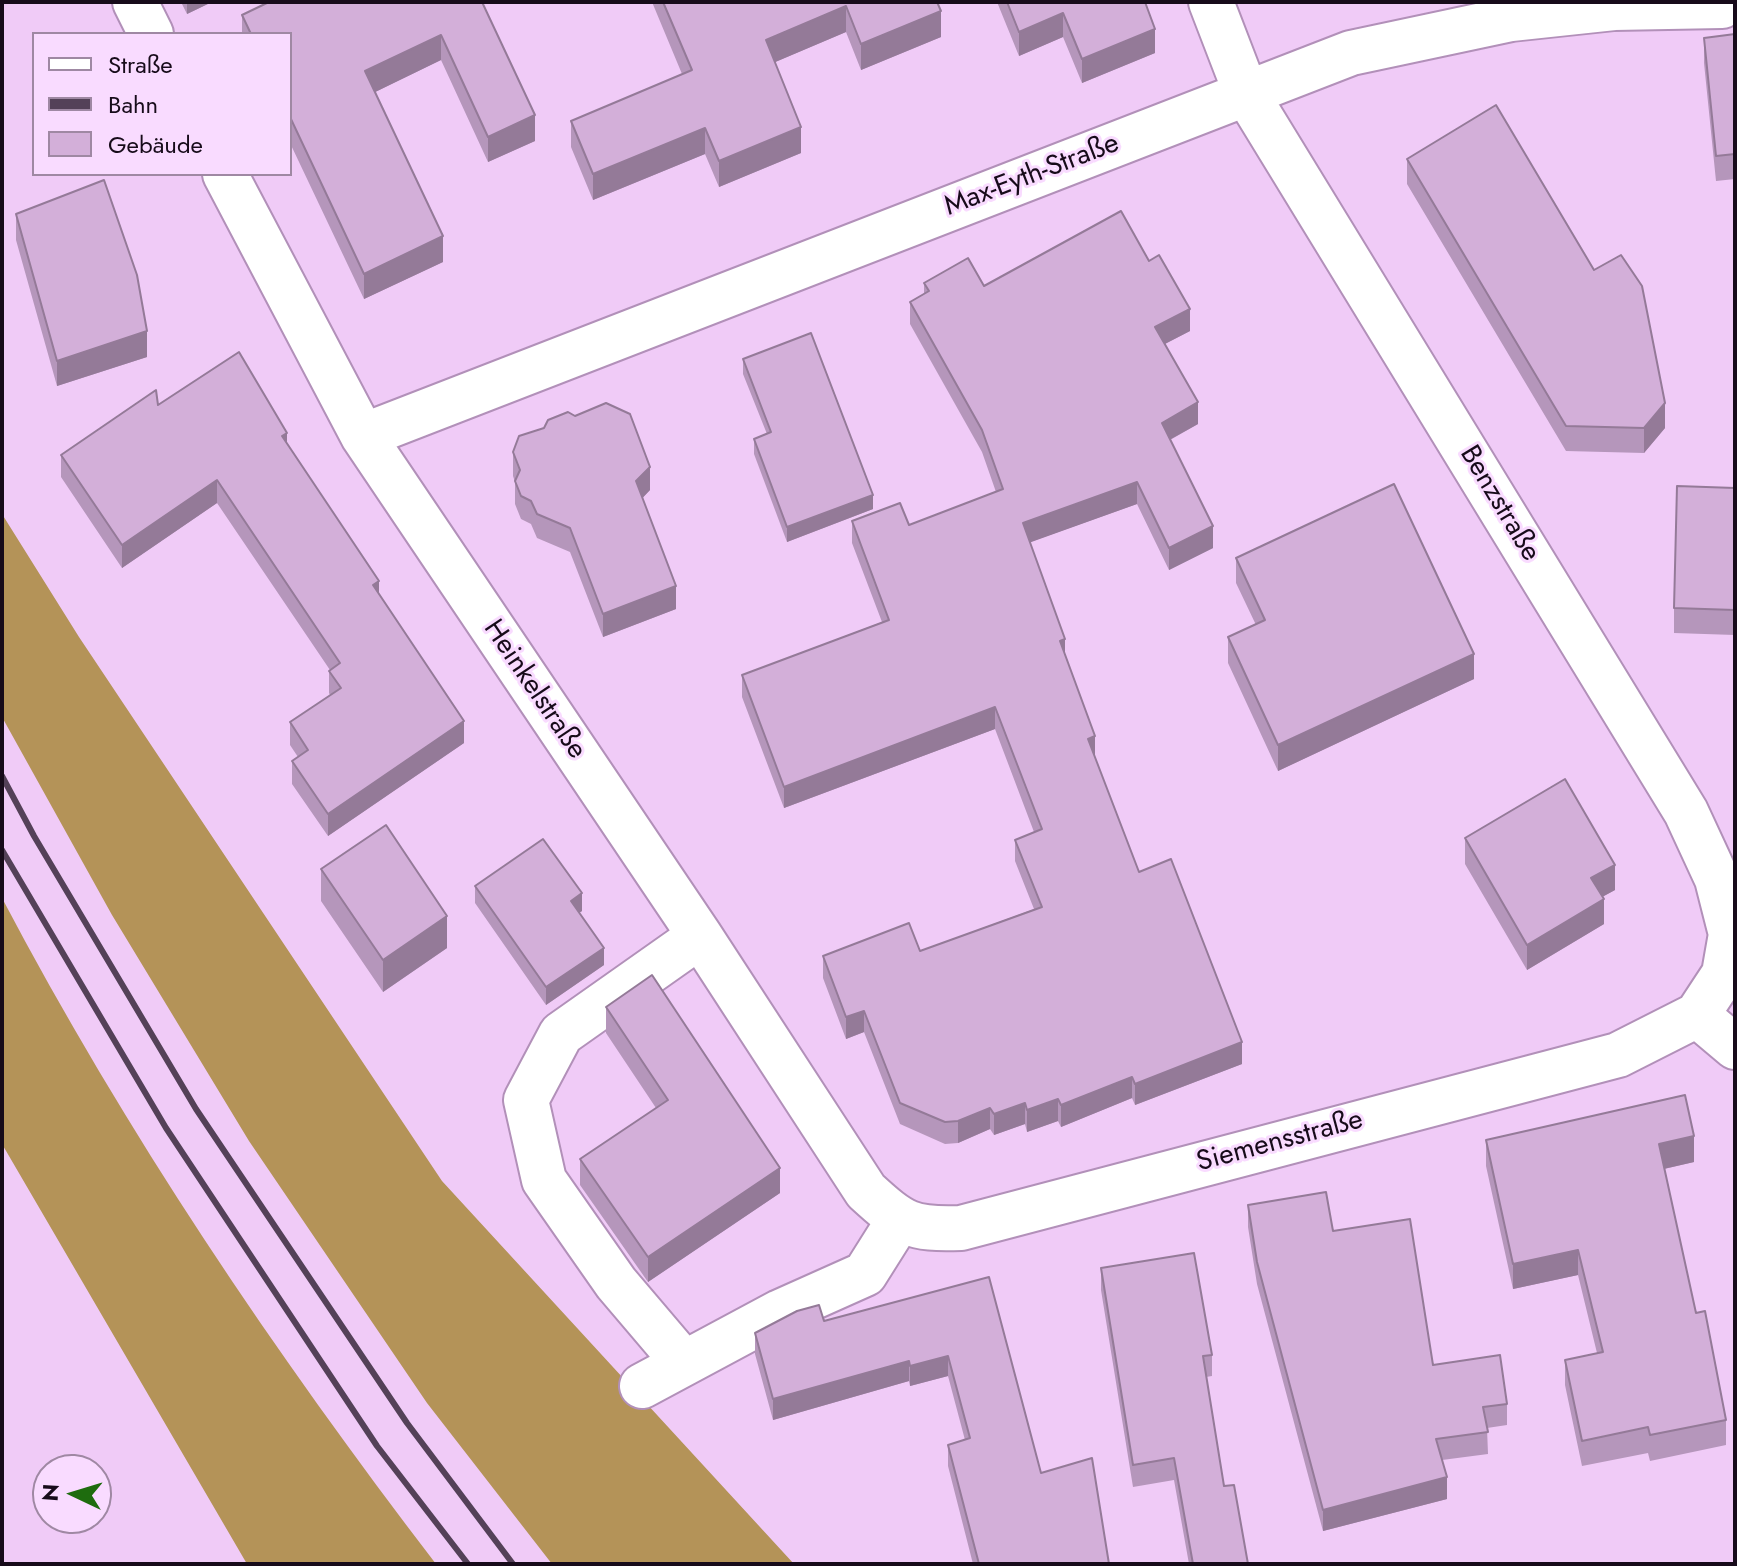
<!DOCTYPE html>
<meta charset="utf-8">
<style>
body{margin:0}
#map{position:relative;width:1737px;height:1566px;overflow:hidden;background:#f0cbf7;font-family:Jost,sans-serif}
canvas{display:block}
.frame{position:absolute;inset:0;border:4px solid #170b1a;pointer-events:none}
.legend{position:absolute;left:32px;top:32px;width:260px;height:144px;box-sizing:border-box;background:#f9dbff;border:2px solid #9f88a3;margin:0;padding:10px 14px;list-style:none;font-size:24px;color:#170b1a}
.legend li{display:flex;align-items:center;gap:16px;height:40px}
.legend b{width:40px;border:2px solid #9f88a3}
.north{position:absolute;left:32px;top:1454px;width:80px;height:80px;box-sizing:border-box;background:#f9dbff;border:2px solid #9f88a3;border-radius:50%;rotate:274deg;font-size:22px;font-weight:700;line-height:32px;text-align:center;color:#170b1a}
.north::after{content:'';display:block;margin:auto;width:28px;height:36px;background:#1e6c0e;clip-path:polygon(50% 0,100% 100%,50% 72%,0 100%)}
</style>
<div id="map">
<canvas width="1737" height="1566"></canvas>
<div class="frame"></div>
<ul class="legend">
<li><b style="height:10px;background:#fff"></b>Straße</li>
<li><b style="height:10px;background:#544158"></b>Bahn</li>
<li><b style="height:22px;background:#d3afd9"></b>Gebäude</li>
</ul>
<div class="north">N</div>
</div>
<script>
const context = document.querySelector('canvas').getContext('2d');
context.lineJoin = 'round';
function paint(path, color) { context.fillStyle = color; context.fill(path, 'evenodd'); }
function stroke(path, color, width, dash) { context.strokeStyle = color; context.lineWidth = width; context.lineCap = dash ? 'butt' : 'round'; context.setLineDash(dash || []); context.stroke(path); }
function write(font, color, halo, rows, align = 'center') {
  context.font = font + ' Jost,sans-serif'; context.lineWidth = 6; context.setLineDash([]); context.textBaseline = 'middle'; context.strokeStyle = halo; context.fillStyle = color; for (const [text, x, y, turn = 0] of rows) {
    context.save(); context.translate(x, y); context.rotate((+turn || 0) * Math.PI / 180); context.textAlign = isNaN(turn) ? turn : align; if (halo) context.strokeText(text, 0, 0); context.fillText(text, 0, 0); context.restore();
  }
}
const forest = new Path2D(`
 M 2,514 L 79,637 L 442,1181 L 794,1564 L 552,1564 L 427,1403 L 249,1141 L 112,915 L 2,717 Z
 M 2,898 C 125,1132 275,1354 436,1564 L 247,1564 L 2,1144 Z`);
const minor = new Path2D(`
 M 135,2 L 151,34
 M 225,174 L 363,436 L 700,936 L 866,1191 C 902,1224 911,1230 961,1228 L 1618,1055 L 1697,1015 L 1724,974 L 1731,934 L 1717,879 L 1686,812 L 1246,93 L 1211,2
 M 363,436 L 1351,53 L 1511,19 L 1614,8 L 1722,6
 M 1697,1015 L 1735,1047
 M 684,1363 L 616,1283 L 544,1180 L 526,1100 L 561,1034 L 700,936
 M 642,1386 L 780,1312 L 865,1274 L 899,1220`);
const rail = new Path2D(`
 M 2,776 L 34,836 L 196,1109 L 407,1423 L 513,1564
 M 2,850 L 166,1128 L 377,1446 L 468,1564`);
const wall = new Path2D(`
 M 181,2 L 212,2 L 187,14 Z
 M 482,2 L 535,141 L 488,162 L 441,60 L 375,92 L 443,262 L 364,299 L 290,143 L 290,34 L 242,34 L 242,15 Z
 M 652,2 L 937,2 L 941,37 L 861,70 L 846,32 L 775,62 L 801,153 L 719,187 L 705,154 L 593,200 L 571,147 L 571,121 L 682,74 Z
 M 997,2 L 1145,2 L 1155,53 L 1082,83 L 1063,37 L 1019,56 Z
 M 1735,34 L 1735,179 L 1716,181 L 1704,63 L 1704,38 Z
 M 1407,159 L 1594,270 L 1665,428 L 1644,453 L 1566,451 L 1407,184 Z
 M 16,214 L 147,357 L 57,386 L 16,240 Z
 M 1149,261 L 1190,331 L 1165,344 L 1198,424 L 1170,440 L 1213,548 L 1169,570 L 1137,504 L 1030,542 L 1065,656 L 1095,757 L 1139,872 L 1242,1064 L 1135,1105 L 1132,1098 L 1061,1127 L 1058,1121 L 1027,1132 L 1025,1124 L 994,1135 L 990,1129 L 958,1143 L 945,1144 L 900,1124 L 864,1032 L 846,1039 L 823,978 L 823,956 L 920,951 L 1034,909 L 1015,861 L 1015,840 L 1034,832 L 995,729 L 784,808 L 742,697 L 742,675 L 882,622 L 852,543 L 852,521 L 909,525 L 996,492 L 982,452 L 910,324 L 910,302 L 924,294 L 924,283 L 984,286 Z
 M 743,359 L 873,509 L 787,542 L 754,454 L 754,439 L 767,434 L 743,374 Z
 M 287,444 L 379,594 L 464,743 L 328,836 L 292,784 L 292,761 L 298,757 L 290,745 L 290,722 L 330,695 L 329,693 L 329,671 L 330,670 L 217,503 L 122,568 L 61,477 L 61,455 Z
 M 513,452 L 650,490 L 642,498 L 676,609 L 603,637 L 570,552 L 537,538 L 531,524 L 521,519 L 515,504 L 515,482 L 513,476 Z
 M 1735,488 L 1735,635 L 1674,633 L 1674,608 Z
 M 1236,558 L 1474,679 L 1278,771 L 1228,663 L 1228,637 L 1256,625 L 1236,583 Z
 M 1465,838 L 1615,890 L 1602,897 L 1604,924 L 1527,970 L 1465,864 Z
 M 321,869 L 447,948 L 383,992 L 321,901 Z
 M 475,886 L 582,911 L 579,913 L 604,965 L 546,1005 L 475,903 Z
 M 606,1007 L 780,1193 L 648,1282 L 580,1185 L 580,1159 L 656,1108 L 606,1033 Z
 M 1486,1140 L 1694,1162 L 1664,1169 L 1696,1313 L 1726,1420 L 1726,1445 L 1650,1461 L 1648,1453 L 1582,1466 L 1565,1385 L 1565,1360 L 1597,1353 L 1578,1275 L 1513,1289 L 1486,1166 Z
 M 1248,1205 L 1333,1231 L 1433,1365 L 1507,1404 L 1507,1425 L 1487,1428 L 1488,1454 L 1442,1460 L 1447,1499 L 1323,1531 L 1257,1284 L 1248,1227 Z
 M 1101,1268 L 1212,1355 L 1212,1376 L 1206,1377 L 1224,1486 L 1248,1564 L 1189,1564 L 1174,1480 L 1133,1487 L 1101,1290 Z
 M 989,1277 L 1041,1473 L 1109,1564 L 973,1564 L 948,1466 L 948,1445 L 965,1440 L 948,1376 L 910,1386 L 909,1381 L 773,1420 L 755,1354 L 755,1333 L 824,1321 Z`);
const shadedWall = new Path2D(`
 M 187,2 L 212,2 L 187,14 Z
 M 846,6 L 846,32 L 766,66 L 766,40 Z
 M 941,11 L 941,37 L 861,70 L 861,44 Z
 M 1063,13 L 1063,37 L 1019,56 L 1019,32 Z
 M 1155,29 L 1155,53 L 1082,83 L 1082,59 Z
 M 441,35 L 441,60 L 365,97 L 365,71 Z
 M 535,115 L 535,141 L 488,162 L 488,137 Z
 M 801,127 L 801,153 L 719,187 L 719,161 Z
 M 705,128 L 705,154 L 593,200 L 593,174 Z
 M 443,236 L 443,262 L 364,299 L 364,274 Z
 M 1190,309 L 1190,331 L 1155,349 L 1155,327 Z
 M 147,331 L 147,357 L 57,386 L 57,361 Z
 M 1198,402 L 1198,424 L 1162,444 L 1162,423 Z
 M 1665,403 L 1665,428 L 1644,453 L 1644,428 Z
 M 287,433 L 287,455 L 282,436 Z
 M 650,467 L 650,490 L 636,505 L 636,481 Z
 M 217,480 L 217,503 L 122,568 L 122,545 Z
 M 1137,482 L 1137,504 L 1023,545 L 1023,523 Z
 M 873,495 L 873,509 L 787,542 L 787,527 Z
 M 1213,526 L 1213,548 L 1169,570 L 1169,548 Z
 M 379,581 L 379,603 L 373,585 Z
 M 676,586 L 676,609 L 603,637 L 603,614 Z
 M 1065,639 L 1065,661 L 1060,641 Z
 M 1474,654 L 1474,679 L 1278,771 L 1278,745 Z
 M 995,707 L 995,729 L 784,808 L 784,787 Z
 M 464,721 L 464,743 L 328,836 L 328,814 Z
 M 1095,736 L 1095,758 L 1088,739 Z
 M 1615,865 L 1615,890 L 1591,903 L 1591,878 Z
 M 582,893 L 582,911 L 571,918 L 571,901 Z
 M 1604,899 L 1604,924 L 1527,970 L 1527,945 Z
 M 447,916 L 447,948 L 383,992 L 383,960 Z
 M 604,948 L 604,965 L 546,1005 L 546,987 Z
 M 864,1011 L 864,1032 L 846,1039 L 846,1017 Z
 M 1242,1042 L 1242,1064 L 1135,1105 L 1135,1084 Z
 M 1132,1077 L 1132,1098 L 1061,1127 L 1061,1105 Z
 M 1058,1099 L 1058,1121 L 1027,1132 L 1027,1110 Z
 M 1025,1103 L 1025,1124 L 994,1135 L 994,1114 Z
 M 990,1108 L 990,1129 L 958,1143 L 958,1121 Z
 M 1694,1136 L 1694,1162 L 1659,1170 L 1659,1144 Z
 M 780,1168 L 780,1193 L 648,1282 L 648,1257 Z
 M 1578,1250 L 1578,1275 L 1513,1289 L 1513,1264 Z
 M 948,1356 L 948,1376 L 910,1386 L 910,1366 Z
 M 909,1361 L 909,1381 L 773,1420 L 773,1399 Z
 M 1447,1477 L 1447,1499 L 1323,1531 L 1323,1510 Z`);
const building = new Path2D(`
 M 269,2 L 482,2 L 535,115 L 488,137 L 441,35 L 365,71 L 443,236 L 364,274 L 290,117 L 290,34 L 251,34 L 242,15 Z
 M 663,2 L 937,2 L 941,11 L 861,44 L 846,6 L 766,40 L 801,127 L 719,161 L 705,128 L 593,174 L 571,121 L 692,70 Z
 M 1007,2 L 1145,2 L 1155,29 L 1082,59 L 1063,13 L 1019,32 Z
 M 1735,34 L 1735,154 L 1716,156 L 1704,38 Z
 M 1496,105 L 1594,270 L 1621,255 L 1642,286 L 1665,403 L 1644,428 L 1566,426 L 1407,159 Z
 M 104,180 L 137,275 L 147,331 L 57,361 L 16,214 Z
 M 1121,211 L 1149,261 L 1159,255 L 1190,309 L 1155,327 L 1198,402 L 1162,423 L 1213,526 L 1169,548 L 1137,482 L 1023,523 L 1065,639 L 1060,641 L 1095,736 L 1088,739 L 1139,872 L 1171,859 L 1242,1042 L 1135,1084 L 1132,1077 L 1061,1105 L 1058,1099 L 1027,1110 L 1025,1103 L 994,1114 L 990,1108 L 958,1121 L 945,1122 L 900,1103 L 864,1011 L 846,1017 L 823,956 L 909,923 L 920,951 L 1042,907 L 1015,840 L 1042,829 L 995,707 L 784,787 L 742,675 L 889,620 L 852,521 L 900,503 L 909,525 L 1003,489 L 982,430 L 910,302 L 929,291 L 924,283 L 968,258 L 984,286 Z
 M 811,333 L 873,495 L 787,527 L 754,439 L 771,432 L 743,359 Z
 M 239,352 L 287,433 L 282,436 L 379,581 L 373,585 L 464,721 L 328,814 L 292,761 L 308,750 L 290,722 L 341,688 L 329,671 L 340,663 L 217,480 L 122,545 L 61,455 L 156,390 L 158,405 Z
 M 606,403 L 630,414 L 650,467 L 636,481 L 676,586 L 603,614 L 570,528 L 537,514 L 531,501 L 521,496 L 515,481 L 520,470 L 513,452 L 519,436 L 544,428 L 548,420 L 568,412 L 575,416 Z
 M 1394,484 L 1474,654 L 1278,745 L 1228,637 L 1265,620 L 1236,558 Z
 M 1677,486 L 1735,488 L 1735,610 L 1674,608 Z
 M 1565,779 L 1615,865 L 1591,878 L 1604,899 L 1527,945 L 1465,838 Z
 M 386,825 L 447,916 L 383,960 L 321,869 Z
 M 543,839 L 582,893 L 571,901 L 604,948 L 546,987 L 475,886 Z
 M 652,975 L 780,1168 L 648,1257 L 580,1159 L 668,1100 L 606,1007 Z
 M 1685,1095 L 1694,1136 L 1659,1144 L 1696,1313 L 1705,1311 L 1726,1420 L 1650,1435 L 1648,1427 L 1582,1441 L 1565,1360 L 1603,1352 L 1578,1250 L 1513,1264 L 1486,1140 Z
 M 1326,1192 L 1333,1231 L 1410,1219 L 1433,1365 L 1500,1355 L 1507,1404 L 1483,1407 L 1488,1432 L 1436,1439 L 1447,1477 L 1323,1510 L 1257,1262 L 1248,1205 Z
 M 1194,1253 L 1212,1355 L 1203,1356 L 1224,1486 L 1234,1485 L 1248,1564 L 1193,1564 L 1174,1458 L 1133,1465 L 1101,1268 Z
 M 989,1277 L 1041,1473 L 1092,1458 L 1109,1564 L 979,1564 L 948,1445 L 970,1438 L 948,1356 L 910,1366 L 909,1361 L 773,1399 L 755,1333 L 797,1311 L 819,1305 L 824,1321 Z`);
const streetNames = [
 ["Max-Eyth-Straße",1032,176,-21],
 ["Benzstraße",1499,504,59],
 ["Heinkelstraße",534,690,56],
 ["Siemensstraße",1280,1142,-15]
];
paint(forest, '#b49358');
stroke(minor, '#b290b9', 48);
stroke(minor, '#fff', 44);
stroke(rail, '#544158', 6);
paint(wall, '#b596bb');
paint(shadedWall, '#947a98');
paint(building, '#d3afd9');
stroke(building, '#947a98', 2);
write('28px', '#170b1a', '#f9dbff', streetNames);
</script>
